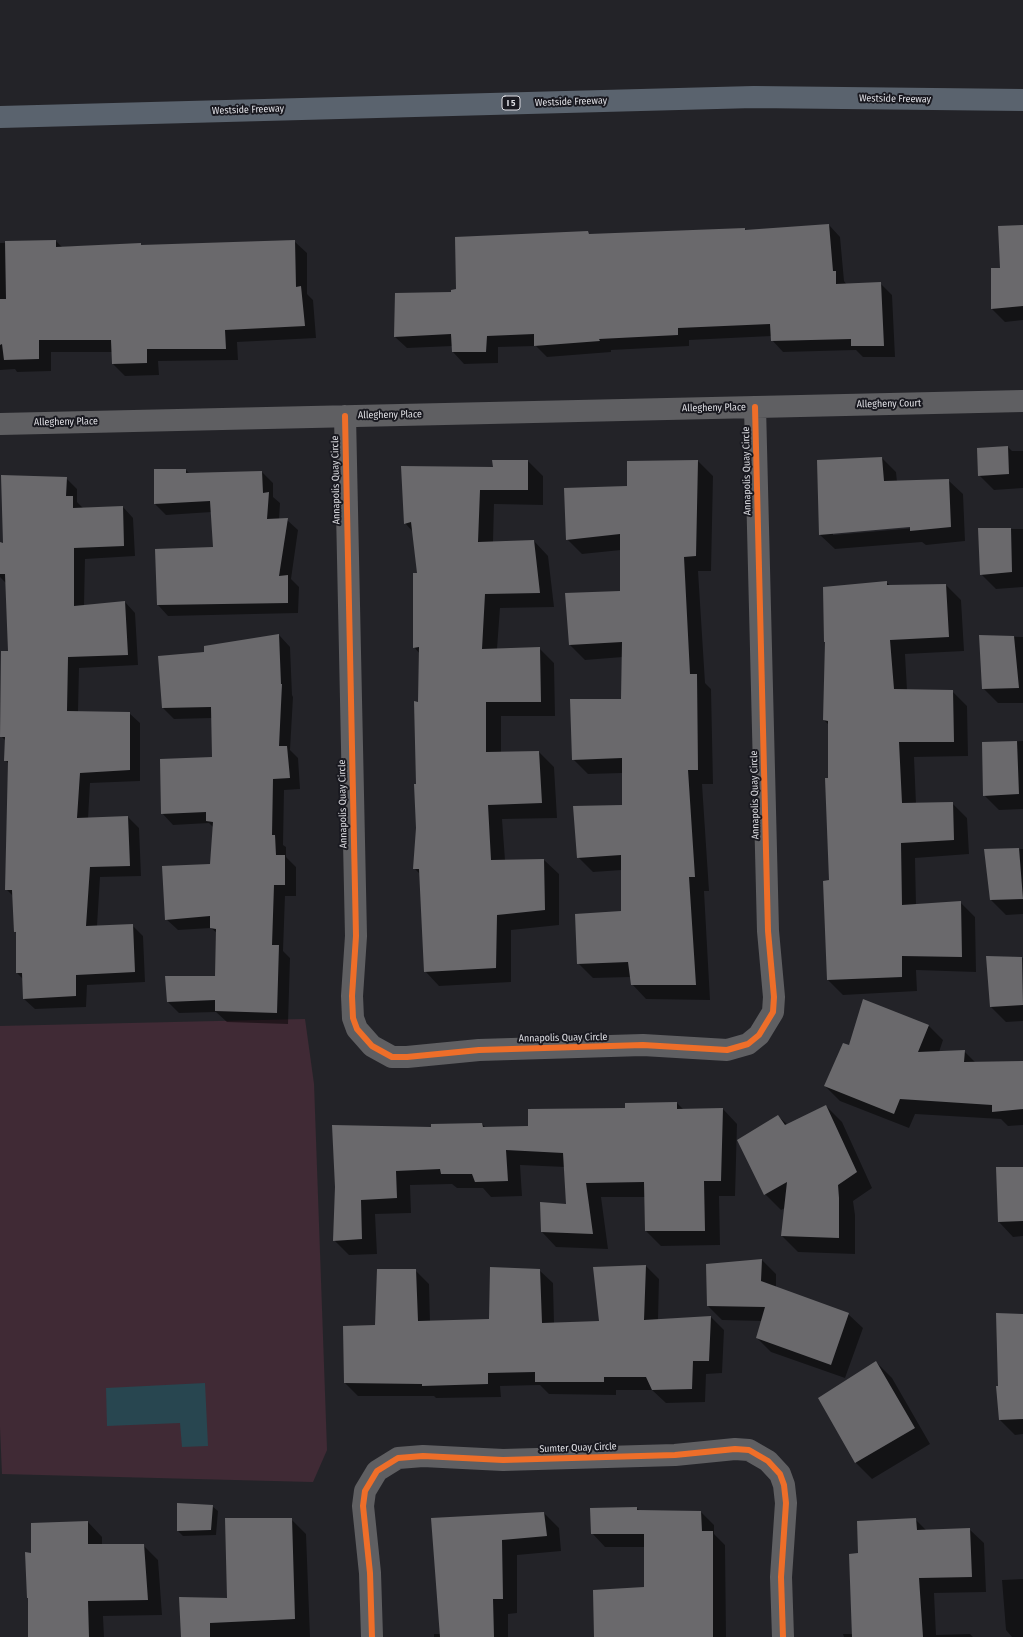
<!DOCTYPE html>
<style>
body{margin:0}
canvas{display:block;background:#232328}
</style>
<canvas width="1023" height="1637"></canvas>
<script>
const context = document.querySelector('canvas').getContext('2d');
context.lineJoin = 'round';
function paint(path, color) { context.fillStyle = color; context.fill(path, 'evenodd'); }
function stroke(path, color, width, dash) { context.strokeStyle = color; context.lineWidth = width; context.lineCap = dash ? 'butt' : 'round'; context.setLineDash(dash || []); context.stroke(path); }
function write(font, color, halo, rows, align = 'center') {
  context.font = font + ' "Fira Sans Condensed",sans-serif'; context.lineWidth = 4; context.setLineDash([]); context.textBaseline = 'middle'; context.strokeStyle = halo; context.fillStyle = color; for (const [text, x, y, turn = 0] of rows) {
    context.save(); context.translate(x, y); context.rotate((+turn || 0) * Math.PI / 180); context.textAlign = isNaN(turn) ? turn : align; if (halo) context.strokeText(text, 0, 0); context.fillText(text, 0, 0); context.restore();
  }
}
const green = new Path2D(`
 M 305,1019 L 314,1084 L 327,1450 L 313,1482 L 2,1474 L 0,1427 L 0,1026 Z`);
const water = new Path2D(`
 M 205,1383 L 208,1446 L 182,1447 L 180,1423 L 107,1426 L 106,1388 Z`);
const shadow = new Path2D(`
 M 829,225 L 840,237 L 844,281 L 847,285 L 880,283 L 892,295 L 895,357 L 863,357 L 856,350 L 783,352 L 772,340 L 772,336 L 689,340 L 689,346 L 611,350 L 611,352 L 547,357 L 536,346 L 498,347 L 498,363 L 464,364 L 453,352 L 453,346 L 407,348 L 395,337 L 457,290 L 588,232 L 590,235 L 745,229 L 747,231 Z
 M 1023,226 L 1023,320 L 1005,322 L 992,309 L 1001,269 Z
 M 56,241 L 62,247 L 140,244 L 142,246 L 294,241 L 307,253 L 307,294 L 313,300 L 316,338 L 237,342 L 238,360 L 158,361 L 159,375 L 125,376 L 113,364 L 113,352 L 51,352 L 51,371 L 17,372 L 15,369 L 0,370 L 0,243 Z
 M 1008,447 L 1012,451 L 1023,451 L 1023,488 L 994,490 L 979,475 Z
 M 882,458 L 896,472 L 897,482 L 948,480 L 963,494 L 965,541 L 926,545 L 922,542 L 835,549 L 820,535 L 818,460 ZM 915,526 L 915,528 L 833,535 L 833,533 Z
 M 528,461 L 543,476 L 543,505 L 494,504 L 493,542 L 534,541 L 548,556 L 554,607 L 500,608 L 497,649 L 539,648 L 554,663 L 555,716 L 501,716 L 501,753 L 539,752 L 554,767 L 557,818 L 502,819 L 505,860 L 544,860 L 559,874 L 559,925 L 511,930 L 511,982 L 439,986 L 425,971 L 420,874 L 414,868 L 417,828 L 420,654 L 414,647 L 418,574 L 413,532 L 405,523 L 494,468 Z
 M 698,461 L 713,476 L 711,571 L 698,571 L 705,683 L 711,689 L 713,784 L 702,784 L 709,891 L 704,891 L 710,1000 L 646,999 L 632,984 L 631,977 L 593,978 L 578,963 L 622,912 L 622,870 L 593,872 L 578,857 L 623,806 L 623,773 L 588,774 L 573,759 L 622,700 L 623,657 L 585,660 L 570,645 L 621,592 L 621,550 L 582,554 L 567,539 L 628,487 L 628,462 Z
 M 155,470 L 186,470 L 190,474 L 262,472 L 273,483 L 273,497 L 280,503 L 279,520 L 287,520 L 298,530 L 291,579 L 299,587 L 298,613 L 168,616 L 158,605 L 214,548 L 212,512 L 166,515 L 155,504 Z
 M 66,478 L 77,489 L 77,502 L 83,508 L 123,507 L 133,518 L 135,556 L 85,559 L 84,606 L 125,602 L 135,613 L 138,665 L 79,668 L 78,712 L 129,713 L 140,723 L 140,781 L 90,783 L 88,819 L 128,817 L 139,828 L 141,876 L 100,877 L 97,926 L 132,925 L 143,936 L 145,982 L 87,985 L 86,1007 L 35,1009 L 24,999 L 24,980 L 17,973 L 17,933 L 15,932 L 14,897 L 6,889 L 9,764 L 5,760 L 6,741 L 1,736 L 9,652 L 6,583 L 0,577 L 0,543 L 4,544 Z
 M 979,529 L 1023,529 L 1023,587 L 996,589 L 981,574 Z
 M 886,582 L 891,586 L 946,585 L 961,600 L 964,651 L 905,654 L 907,690 L 952,691 L 967,706 L 968,756 L 914,757 L 916,804 L 952,803 L 967,818 L 969,854 L 915,858 L 916,905 L 960,902 L 975,917 L 976,972 L 916,970 L 917,991 L 843,995 L 828,980 L 824,882 L 830,881 L 829,725 L 824,720 L 826,643 L 825,642 Z
 M 279,635 L 290,647 L 292,695 L 293,697 L 290,750 L 298,758 L 300,789 L 284,790 L 283,845 L 286,847 L 286,857 L 296,867 L 296,896 L 285,896 L 283,951 L 290,958 L 288,1024 L 227,1022 L 216,1012 L 179,1013 L 168,1002 L 216,977 L 217,933 L 211,928 L 178,930 L 166,919 L 211,865 L 213,827 L 209,823 L 173,825 L 162,813 L 213,758 L 212,718 L 174,719 L 163,708 L 205,653 Z
 M 980,636 L 1023,637 L 1023,703 L 998,703 L 983,688 Z
 M 1023,741 L 1023,809 L 999,810 L 984,795 L 983,743 Z
 M 1023,849 L 1023,914 L 1006,915 L 991,900 L 985,850 Z
 M 987,957 L 1023,958 L 1023,1021 L 1006,1022 L 991,1007 Z
 M 928,1025 L 943,1040 L 939,1052 L 964,1051 L 976,1063 L 1023,1062 L 1023,1125 L 1008,1126 L 1001,1119 L 915,1114 L 909,1128 L 840,1101 L 825,1086 L 850,1047 Z
 M 677,1103 L 684,1110 L 723,1109 L 737,1124 L 735,1196 L 719,1196 L 720,1245 L 661,1246 L 646,1231 L 645,1197 L 601,1197 L 608,1249 L 556,1247 L 542,1232 L 567,1205 L 565,1167 L 520,1165 L 522,1196 L 491,1197 L 483,1188 L 457,1188 L 452,1184 L 410,1185 L 411,1213 L 375,1214 L 377,1254 L 349,1255 L 334,1240 L 336,1187 L 432,1128 L 482,1124 L 486,1128 L 529,1127 L 626,1109 Z
 M 826,1106 L 842,1122 L 872,1188 L 853,1201 L 855,1215 L 855,1254 L 798,1252 L 782,1236 L 785,1208 L 781,1210 L 765,1194 L 778,1116 L 788,1125 Z
 M 997,1168 L 1023,1168 L 1023,1236 L 1013,1237 L 999,1222 Z
 M 762,1260 L 776,1274 L 776,1287 L 848,1314 L 863,1328 L 845,1378 L 771,1352 L 757,1338 L 762,1321 L 722,1320 L 708,1306 L 707,1265 Z
 M 646,1266 L 659,1279 L 658,1320 L 711,1317 L 724,1330 L 722,1373 L 706,1374 L 705,1402 L 666,1403 L 652,1390 L 616,1390 L 616,1395 L 549,1394 L 540,1385 L 500,1386 L 501,1397 L 436,1398 L 434,1396 L 358,1396 L 345,1383 L 376,1326 L 415,1270 L 429,1284 L 430,1322 L 490,1320 L 539,1270 L 553,1283 L 554,1323 L 600,1322 Z
 M 1023,1315 L 1023,1434 L 1015,1435 L 1000,1420 L 999,1387 Z
 M 876,1362 L 892,1378 L 930,1444 L 872,1479 L 856,1463 L 819,1399 Z
 M 212,1506 L 218,1511 L 216,1535 L 183,1536 L 178,1531 Z
 M 637,1508 L 640,1511 L 701,1512 L 714,1525 L 714,1534 L 725,1545 L 726,1637 L 595,1637 L 645,1588 L 645,1547 L 605,1547 L 592,1533 Z
 M 544,1513 L 559,1528 L 561,1551 L 517,1555 L 517,1613 L 508,1614 L 508,1637 L 434,1637 L 434,1634 L 441,1634 L 433,1519 Z
 M 291,1519 L 306,1534 L 310,1637 L 182,1637 L 228,1599 Z
 M 915,1519 L 927,1531 L 969,1529 L 984,1543 L 986,1592 L 934,1593 L 936,1635 L 970,1634 L 973,1637 L 844,1637 L 843,1634 L 853,1634 L 859,1554 Z
 M 88,1522 L 102,1537 L 102,1545 L 143,1545 L 158,1560 L 162,1615 L 103,1616 L 104,1637 L 29,1637 L 32,1554 Z
 M 1023,1579 L 1023,1637 L 1012,1637 L 1006,1630 L 1002,1580 Z`);
const building = new Path2D(`
 M 829,224 L 833,271 L 836,271 L 836,284 L 881,282 L 884,346 L 851,346 L 851,339 L 771,341 L 770,324 L 678,328 L 678,335 L 599,339 L 600,341 L 534,346 L 534,334 L 487,336 L 486,352 L 452,352 L 451,334 L 394,337 L 395,293 L 451,292 L 451,290 L 456,289 L 455,237 L 588,231 L 589,234 L 745,228 L 745,230 Z
 M 1023,225 L 1023,306 L 991,309 L 991,268 L 1000,268 L 998,226 Z
 M 56,240 L 56,247 L 141,243 L 141,245 L 295,240 L 296,287 L 301,286 L 305,326 L 225,330 L 226,349 L 147,349 L 147,363 L 112,364 L 111,340 L 39,340 L 39,359 L 4,360 L 2,344 L 0,345 L 0,299 L 6,299 L 5,241 Z
 M 1008,446 L 1009,474 L 978,476 L 977,448 Z
 M 882,457 L 884,481 L 949,479 L 951,527 L 910,531 L 910,527 L 819,535 L 817,460 Z
 M 492,460 L 528,460 L 528,490 L 480,490 L 478,542 L 534,540 L 540,593 L 485,594 L 482,649 L 540,647 L 541,702 L 486,702 L 486,752 L 539,751 L 542,803 L 488,805 L 491,860 L 544,859 L 545,910 L 497,915 L 496,968 L 424,972 L 419,869 L 413,869 L 416,828 L 414,784 L 416,784 L 414,701 L 418,702 L 419,647 L 413,648 L 413,573 L 417,573 L 411,522 L 404,524 L 401,466 L 493,467 Z
 M 698,460 L 696,556 L 684,557 L 690,674 L 697,674 L 698,770 L 688,770 L 695,877 L 689,877 L 696,985 L 631,985 L 628,962 L 577,964 L 575,914 L 621,911 L 621,855 L 577,858 L 573,806 L 622,805 L 622,758 L 572,760 L 570,699 L 621,699 L 622,642 L 569,645 L 565,593 L 620,591 L 620,534 L 566,540 L 564,488 L 627,486 L 627,461 Z
 M 154,469 L 186,469 L 186,473 L 262,471 L 263,493 L 269,492 L 267,519 L 288,518 L 279,576 L 288,575 L 288,603 L 157,605 L 155,549 L 213,547 L 210,501 L 154,504 Z
 M 1,475 L 67,477 L 66,496 L 73,496 L 73,508 L 123,506 L 124,546 L 74,548 L 74,606 L 125,601 L 128,655 L 68,657 L 67,711 L 130,712 L 130,770 L 80,773 L 77,818 L 128,816 L 130,866 L 90,867 L 86,926 L 133,924 L 135,972 L 76,975 L 76,996 L 23,999 L 22,973 L 16,973 L 16,932 L 14,932 L 12,890 L 5,890 L 8,761 L 4,761 L 5,737 L 0,737 L 1,651 L 8,651 L 5,574 L 0,574 L 0,542 L 3,543 Z
 M 978,528 L 1011,528 L 1012,572 L 980,575 Z
 M 887,581 L 887,585 L 946,584 L 949,637 L 890,640 L 894,689 L 953,690 L 954,742 L 899,742 L 902,803 L 953,802 L 954,840 L 901,843 L 902,905 L 961,901 L 962,957 L 902,956 L 902,977 L 827,980 L 823,881 L 829,880 L 825,778 L 828,778 L 828,721 L 823,720 L 825,642 L 824,642 L 823,587 Z
 M 279,634 L 281,684 L 282,684 L 279,746 L 287,746 L 290,778 L 273,779 L 272,835 L 275,835 L 276,855 L 285,855 L 285,885 L 274,885 L 272,945 L 279,945 L 277,1013 L 215,1011 L 215,1000 L 167,1002 L 165,976 L 215,976 L 216,929 L 210,928 L 210,916 L 165,920 L 162,866 L 210,864 L 213,822 L 206,821 L 206,812 L 161,814 L 160,759 L 212,757 L 211,707 L 162,708 L 158,656 L 204,652 L 204,646 Z
 M 979,635 L 1014,636 L 1019,688 L 982,689 Z
 M 1017,741 L 1019,794 L 983,796 L 982,742 Z
 M 1019,848 L 1023,899 L 990,900 L 984,849 Z
 M 986,956 L 1022,957 L 1023,1005 L 990,1007 Z
 M 863,999 L 929,1025 L 918,1052 L 965,1050 L 964,1062 L 1023,1061 L 1023,1109 L 992,1112 L 992,1105 L 900,1099 L 894,1114 L 824,1086 L 843,1043 L 849,1045 Z
 M 677,1102 L 677,1109 L 723,1108 L 721,1181 L 704,1181 L 705,1231 L 645,1231 L 644,1182 L 586,1183 L 593,1234 L 541,1232 L 540,1202 L 566,1204 L 563,1153 L 506,1150 L 508,1181 L 475,1182 L 472,1174 L 441,1174 L 440,1169 L 396,1171 L 397,1198 L 361,1200 L 362,1239 L 333,1241 L 335,1187 L 332,1125 L 431,1127 L 431,1124 L 482,1123 L 483,1127 L 528,1126 L 528,1109 L 625,1108 L 625,1103 Z
 M 826,1105 L 857,1172 L 838,1185 L 839,1198 L 839,1238 L 781,1236 L 787,1182 L 764,1195 L 737,1140 L 778,1115 L 785,1125 Z
 M 996,1167 L 1023,1167 L 1023,1221 L 998,1222 Z
 M 762,1259 L 761,1281 L 849,1313 L 831,1365 L 756,1338 L 765,1307 L 707,1306 L 706,1264 Z
 M 646,1265 L 644,1320 L 711,1316 L 709,1361 L 693,1361 L 692,1389 L 652,1390 L 646,1377 L 604,1377 L 604,1382 L 535,1382 L 535,1372 L 488,1373 L 488,1384 L 422,1386 L 422,1384 L 344,1383 L 343,1326 L 375,1325 L 377,1269 L 416,1269 L 418,1321 L 489,1319 L 490,1267 L 540,1269 L 542,1323 L 599,1321 L 593,1267 Z
 M 996,1313 L 1023,1314 L 1023,1419 L 999,1420 L 996,1386 L 998,1386 Z
 M 876,1361 L 915,1428 L 855,1463 L 818,1398 Z
 M 177,1503 L 213,1505 L 211,1530 L 177,1531 Z
 M 637,1507 L 637,1510 L 701,1511 L 702,1531 L 713,1531 L 713,1637 L 594,1637 L 593,1590 L 644,1587 L 644,1534 L 591,1534 L 590,1508 Z
 M 544,1512 L 547,1536 L 502,1540 L 503,1599 L 493,1599 L 494,1637 L 440,1637 L 431,1518 Z
 M 225,1518 L 292,1518 L 295,1619 L 210,1623 L 210,1637 L 181,1637 L 179,1597 L 227,1598 Z
 M 916,1518 L 917,1530 L 970,1528 L 972,1577 L 919,1578 L 923,1637 L 852,1637 L 849,1554 L 858,1553 L 857,1521 Z
 M 88,1521 L 88,1544 L 144,1544 L 148,1600 L 88,1601 L 89,1637 L 28,1637 L 28,1598 L 27,1598 L 25,1552 L 31,1553 L 31,1523 Z`);
const minor = new Path2D(`
 M 345,416 L 356,936 L 352,996 L 353,1018 L 357,1029 L 372,1046 L 392,1057 L 407,1057 L 479,1050 L 643,1045 L 727,1050 L 748,1044 L 759,1035 L 773,1012 L 774,997 L 768,931 L 755,407
 M 0,424 L 1023,401
 M 372,1637 L 370,1573 L 363,1506 L 365,1491 L 377,1471 L 398,1458 L 423,1456 L 503,1460 L 675,1455 L 735,1449 L 749,1450 L 768,1461 L 780,1474 L 784,1485 L 786,1503 L 781,1577 L 783,1637`);
const highway = new Path2D(`
 M 0,117 L 754,97 L 1023,100`);
const cycleway = new Path2D(`
 M 345,416 L 356,936 L 352,996 L 353,1018 L 357,1029 L 372,1046 L 392,1057 L 407,1057 L 479,1050 L 643,1045 L 727,1050 L 748,1044 L 759,1035 L 773,1012 L 774,997 L 768,931 L 755,407
 M 372,1637 L 370,1573 L 363,1506 L 365,1491 L 377,1471 L 398,1458 L 423,1456 L 503,1460 L 675,1455 L 735,1449 L 749,1450 L 768,1461 L 780,1474 L 784,1485 L 786,1503 L 781,1577 L 783,1637`);
const shields = [
 [511,103,18]
];
const shieldNames = [
 ["I 5",511,103]
];
const streetNames = [
 ["Westside Freeway",895,99,1],
 ["Westside Freeway",571,102,-2],
 ["Westside Freeway",248,110,-2],
 ["Allegheny Court",889,404,-1],
 ["Allegheny Place",714,408,-1],
 ["Allegheny Place",390,415,-1],
 ["Allegheny Place",66,422,-1],
 ["Annapolis Quay Circle",747,471,-91],
 ["Annapolis Quay Circle",336,480,-91],
 ["Annapolis Quay Circle",755,795,-91],
 ["Annapolis Quay Circle",343,804,-91],
 ["Annapolis Quay Circle",563,1038,-1],
 ["Sumter Quay Circle",578,1448,-2]
];
paint(green, '#402a35');
paint(water, '#284650');
paint(shadow, '#0007');
paint(building, '#6a696c');
stroke(minor, '#5f5f62', 22);
stroke(highway, '#5a636e', 22);
stroke(cycleway, '#ee6e29', 6);
for (const [x, y, w] of shields) { const box = new Path2D(); box.roundRect(x - w / 2, y - 7, w, 14, 3); context.fillStyle = '#191920'; context.fill(box); stroke(box, '#dedee3', 1); }
write('bold 9px', '#dedee3', null, shieldNames);
write('10px', '#dedee3', '#191920', streetNames);
</script>
